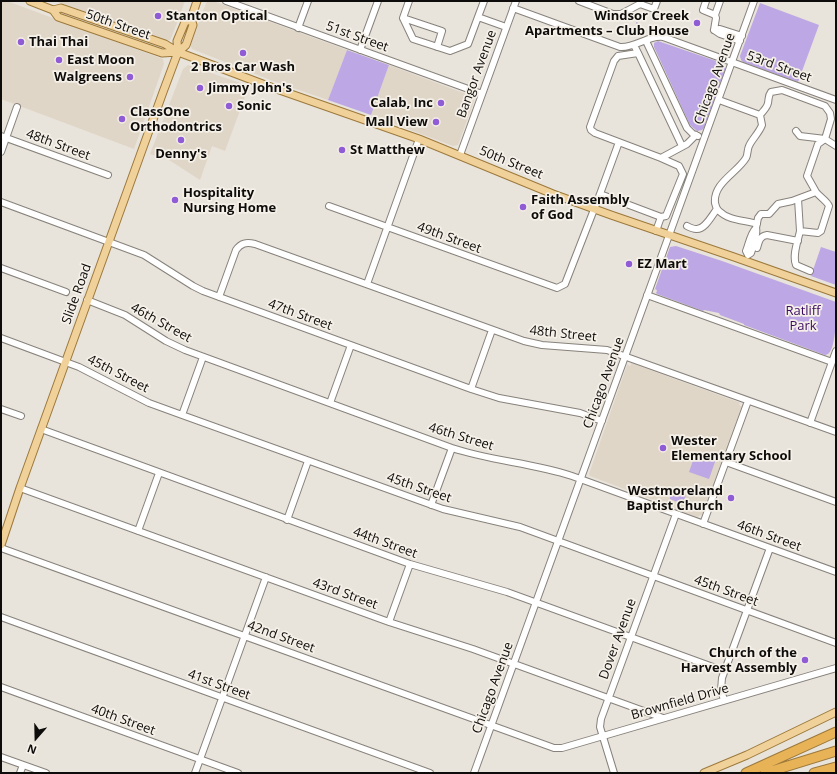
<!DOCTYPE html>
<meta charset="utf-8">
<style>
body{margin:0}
#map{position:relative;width:837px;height:774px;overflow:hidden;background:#e8e3db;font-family:"Open Sans",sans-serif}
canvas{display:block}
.frame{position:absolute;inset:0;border:2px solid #0e0c0a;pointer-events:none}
.north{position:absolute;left:16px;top:718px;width:40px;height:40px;-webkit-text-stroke:3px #f5f0e8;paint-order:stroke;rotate:200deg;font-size:11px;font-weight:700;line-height:16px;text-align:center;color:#0e0c0a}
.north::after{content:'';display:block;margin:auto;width:14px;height:18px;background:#0e0c0a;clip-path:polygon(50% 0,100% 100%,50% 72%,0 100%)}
</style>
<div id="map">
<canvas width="837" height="774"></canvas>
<div class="frame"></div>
<div class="north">N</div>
</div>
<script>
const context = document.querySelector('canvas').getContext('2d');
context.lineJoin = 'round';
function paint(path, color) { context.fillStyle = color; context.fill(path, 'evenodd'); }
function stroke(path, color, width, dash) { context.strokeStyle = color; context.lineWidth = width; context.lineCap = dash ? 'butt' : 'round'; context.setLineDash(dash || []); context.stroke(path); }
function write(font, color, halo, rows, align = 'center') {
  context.font = font + ' "Open Sans",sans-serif'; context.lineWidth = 3.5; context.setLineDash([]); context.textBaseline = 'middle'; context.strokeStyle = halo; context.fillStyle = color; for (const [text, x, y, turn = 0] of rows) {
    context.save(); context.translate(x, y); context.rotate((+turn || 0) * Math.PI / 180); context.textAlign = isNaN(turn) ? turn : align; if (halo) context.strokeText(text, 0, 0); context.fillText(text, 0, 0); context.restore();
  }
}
const built = new Path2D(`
 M 1,1 L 7,1 L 163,59 L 164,64 L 134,149 L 1,99 Z
 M 55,1 L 185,1 L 172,36 L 170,40 L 166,41 Z
 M 207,1 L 213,1 L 347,50 L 328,100 L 273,81 L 192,49 L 190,44 Z
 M 188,65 L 249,86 L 225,151 L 212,146 L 200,180 L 169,160 L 150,154 L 183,69 Z
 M 389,65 L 474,97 L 474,101 L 458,145 L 453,146 L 371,115 Z
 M 631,363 L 738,402 L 740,403 L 739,404 L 740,406 L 742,406 L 702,516 L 701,515 L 697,517 L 674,509 L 675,508 L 590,476 L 589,474 L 627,365 L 628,364 L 629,366 L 631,365 Z`);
const green = new Path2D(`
 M 760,3 L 819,25 L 798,82 L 743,62 L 741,60 L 740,56 Z
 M 658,41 L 722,63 L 725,66 L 725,70 L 704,128 L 702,130 L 697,131 L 690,125 L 654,47 L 654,43 Z
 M 347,50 L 389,65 L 371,115 L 328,100 Z
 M 676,246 L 722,261 L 836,302 C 836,312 837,355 825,355 L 744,325 L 744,324 L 720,315 L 719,313 L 704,310 L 703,311 L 657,294 L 656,293 L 657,291 L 656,289 L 654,290 L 655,289 L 670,247 Z
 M 821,247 L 836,252 L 836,285 L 811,276 Z
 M 696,452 L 716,459 L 709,479 L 689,472 Z
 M 673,489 L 681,491 L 686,495 L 683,504 L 670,499 L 670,493 Z`);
const stream = new Path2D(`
 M 637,23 L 642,32`);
const minor = new Path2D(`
 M 226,1 L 482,94
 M 409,1 L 403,18 L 413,39 L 450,51 L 468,44 L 478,17 L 506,27
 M 579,1 L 613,14 L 621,14 L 640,4
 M 641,1 L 640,4 L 654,9 L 657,1
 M 706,1 L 703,10 L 715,15
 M 513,8 L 620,47 C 636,48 648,35 663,37 L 836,100
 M 478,17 L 484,1
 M 403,18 L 442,31 L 437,47
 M 298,28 L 308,1
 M 714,30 L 716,18 L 715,15 L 720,1
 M 714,30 L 720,29 L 742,36
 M 714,30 L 720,34 L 740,41
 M 646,41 L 687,128 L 693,134 L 698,136
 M 634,45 L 638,53 L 618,56 L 614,61 L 590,127 L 591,130 L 595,133 L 661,158 L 687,144 L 696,135
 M 360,50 L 378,1
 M 638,53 L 682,146
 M 719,100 L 760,115 L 762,125 C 759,133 752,139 749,146 C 747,150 748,155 746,158 C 737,173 713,183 715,203 C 716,206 716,209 719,211 C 729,221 745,220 757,224
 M 760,115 C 763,111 767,108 768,103 C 769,98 768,96 771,92 L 782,90 L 825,106 L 830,113 L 831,119 L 825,139 L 800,136 L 796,131
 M 1,136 L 108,175
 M 619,142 L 600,194 L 661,217 L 666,216 L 683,174 L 679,166 L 661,158
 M 1,152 L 17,107
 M 460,155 L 516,1
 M 798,199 L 800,231 L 818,233 L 821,231 L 829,206 C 827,201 820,197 816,192
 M 1,202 L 144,255 L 193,286 L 203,291 L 471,389 L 499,398 L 580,413 L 602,421
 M 329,206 L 557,288 L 565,284 L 600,194
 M 687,226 C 689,227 693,229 696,229 C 705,230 712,215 717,209
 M 756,228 L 758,218 L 761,214 L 769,214 L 778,204 L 792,201 L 816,192 L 807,176 L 818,144 L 825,139 L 836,146
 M 756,228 C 758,234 753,246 751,253 L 748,255 L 746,251 C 749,244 750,234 756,228 Z
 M 656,231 L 661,217
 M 800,231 C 798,241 792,255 796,265 L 810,271
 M 757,248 C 759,241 760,236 767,235 L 798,241
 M 1,268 L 66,292
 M 367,284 L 419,139
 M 647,295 L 832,362
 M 219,297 L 236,250 C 241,243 246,242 255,244 L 524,341 L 542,345 L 607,350 L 836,432
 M 87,300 L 125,315 L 166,341 L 185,350 L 452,448 C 491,461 533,463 572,476 L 836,572
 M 1,338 L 79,367 L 149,403 L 182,415 L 443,509 L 520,527 L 836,643
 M 471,389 L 492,330
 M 330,403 L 351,345
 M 1,409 L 21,416
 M 182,415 L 203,357
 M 810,423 L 836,351
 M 41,429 L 410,564 L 507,592 L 724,671
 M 726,462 L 836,502
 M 20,488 L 389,622 L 473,649 L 663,718
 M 431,505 L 452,448
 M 287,520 L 308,461
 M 703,524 L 748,401
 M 138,531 L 159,473
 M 1,548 L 554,748 L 562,748 L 836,668
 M 1,617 L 430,773
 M 389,622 L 410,564
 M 1,687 L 238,773
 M 724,700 L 721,690 L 722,678 L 770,548
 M 1,757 L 46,773
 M 20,773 L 23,765
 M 195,773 L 266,577
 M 474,773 L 754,1
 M 614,773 L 600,727 L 601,719 L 676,514`);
const major = new Path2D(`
 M 30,1 L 53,10 L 61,8 L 165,44 L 178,52 L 268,86 L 419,139 L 553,194 L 611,215 L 734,257 L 836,293
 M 53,10 L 58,17 L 162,53 L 178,52
 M 178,52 L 177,41 L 185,22 L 191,19 L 197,1
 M 1,545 L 20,488 L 163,92 L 178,52 L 186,45 L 193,25 L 191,19
 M 704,773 L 747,755 L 836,712`);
const highway = new Path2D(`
 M 746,773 L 836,732
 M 765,773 L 836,751
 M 814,773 L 836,767`);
const markers = [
 [158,16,4,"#905cd5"],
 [697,23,4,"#905cd5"],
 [21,42,4,"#905cd5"],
 [243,53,4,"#905cd5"],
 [59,60,4,"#905cd5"],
 [130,77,4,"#905cd5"],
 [200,88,4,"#905cd5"],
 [441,103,4,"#905cd5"],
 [229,106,4,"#905cd5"],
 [122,119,4,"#905cd5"],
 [436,122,4,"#905cd5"],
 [181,140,4,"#905cd5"],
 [342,150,4,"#905cd5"],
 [175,200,4,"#905cd5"],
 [523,207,4,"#905cd5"],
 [629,264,4,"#905cd5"],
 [663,448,4,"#905cd5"],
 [731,498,4,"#905cd5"],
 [805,660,4,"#905cd5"]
];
const poiNames = [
 ["Stanton Optical",166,16],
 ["Windsor Creek",689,16,"right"],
 ["Apartments – Club House",689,31,"right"],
 ["Thai Thai",29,42],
 ["East Moon",67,60],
 ["2 Bros Car Wash",243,67,"center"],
 ["Walgreens",122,77,"right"],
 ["Jimmy John's",208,88],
 ["Calab, Inc",433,103,"right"],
 ["Sonic",237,106],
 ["ClassOne",130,112],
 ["Orthodontrics",130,127],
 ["Mall View",428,122,"right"],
 ["St Matthew",350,150],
 ["Denny's",181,154,"center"],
 ["Hospitality",183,193],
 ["Nursing Home",183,208],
 ["Faith Assembly",531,200],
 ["of God",531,215],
 ["EZ Mart",637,264],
 ["Wester",671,441],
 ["Elementary School",671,456],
 ["Westmoreland",723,491,"right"],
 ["Baptist Church",723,506,"right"],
 ["Church of the",797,653,"right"],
 ["Harvest Assembly",797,668,"right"]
];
const streetNames = [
 ["50th Street",118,25,19],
 ["51st Street",357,37,20],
 ["53rd Street",779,67,20],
 ["Bangor Avenue",477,74,-70],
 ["Chicago Avenue",715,79,-70],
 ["48th Street",58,145,20],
 ["50th Street",511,163,22],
 ["49th Street",449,238,20],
 ["Slide Road",77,294,-70],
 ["47th Street",300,315,20],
 ["46th Street",161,323,29],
 ["48th Street",563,334,6],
 ["45th Street",118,374,27],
 ["Chicago Avenue",604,383,-70],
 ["46th Street",461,437,17],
 ["45th Street",419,488,19],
 ["46th Street",769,536,20],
 ["44th Street",385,543,20],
 ["45th Street",726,591,20],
 ["43rd Street",345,594,20],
 ["42nd Street",281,637,20],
 ["Dover Avenue",618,639,-70],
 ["41st Street",219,685,20],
 ["Chicago Avenue",493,688,-70],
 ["Brownfield Drive",680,702,-16],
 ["40th Street",123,720,20]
];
const parkNames = [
 ["Ratliff",803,311],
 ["Park",803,326]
];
paint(built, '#e0d6c7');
paint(green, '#bda7e4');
stroke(stream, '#a488d2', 1.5);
stroke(minor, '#87827b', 8);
stroke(major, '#9c793b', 9);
stroke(highway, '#9c793b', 11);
stroke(minor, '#fff', 6);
stroke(major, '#f1d19a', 7);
stroke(highway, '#e8b356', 9);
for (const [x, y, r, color] of markers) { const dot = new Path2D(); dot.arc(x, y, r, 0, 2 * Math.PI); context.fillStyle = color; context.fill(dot); stroke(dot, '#f5f0e8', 1.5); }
write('bold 13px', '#0e0c0a', '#f5f0e8', poiNames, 'left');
write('13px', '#0e0c0a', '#f5f0e8', streetNames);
write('13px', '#3a0a65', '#f5f0e8', parkNames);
</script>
